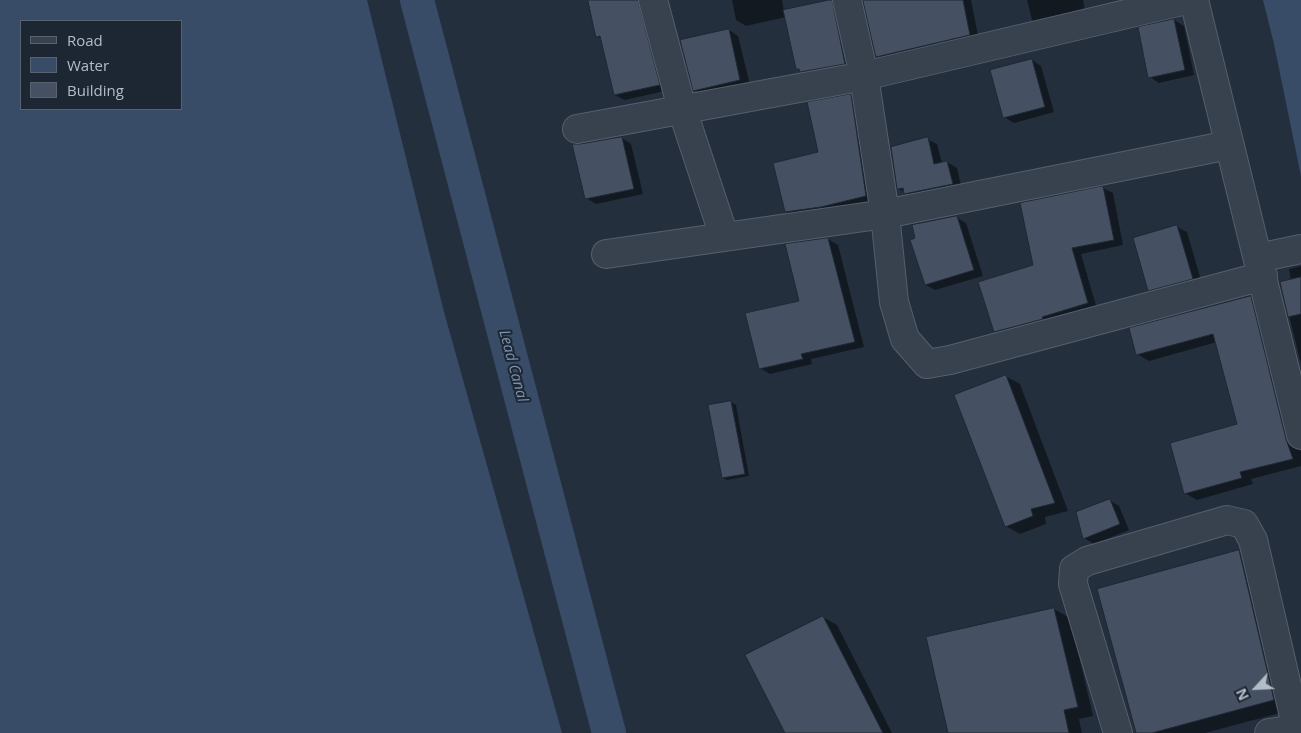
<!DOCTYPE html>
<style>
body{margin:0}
#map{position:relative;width:1301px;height:733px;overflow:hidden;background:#242f3e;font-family:"Open Sans",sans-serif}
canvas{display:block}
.legend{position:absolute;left:20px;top:20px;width:162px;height:90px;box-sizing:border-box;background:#1d2633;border:1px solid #59626f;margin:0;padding:6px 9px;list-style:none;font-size:15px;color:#b4bcc9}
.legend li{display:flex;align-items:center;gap:10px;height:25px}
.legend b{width:25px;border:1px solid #59626f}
.north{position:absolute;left:1231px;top:663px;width:50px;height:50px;-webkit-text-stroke:4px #1d2633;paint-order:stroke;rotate:245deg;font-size:14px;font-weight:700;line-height:20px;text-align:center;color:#b4bcc9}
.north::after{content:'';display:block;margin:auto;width:18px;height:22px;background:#b4bcc9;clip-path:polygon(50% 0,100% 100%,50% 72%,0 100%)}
</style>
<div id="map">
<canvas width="1301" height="733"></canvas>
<ul class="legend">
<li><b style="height:6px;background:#38414e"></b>Road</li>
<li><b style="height:14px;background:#394c67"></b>Water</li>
<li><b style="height:14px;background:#455162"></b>Building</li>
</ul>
<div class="north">N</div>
</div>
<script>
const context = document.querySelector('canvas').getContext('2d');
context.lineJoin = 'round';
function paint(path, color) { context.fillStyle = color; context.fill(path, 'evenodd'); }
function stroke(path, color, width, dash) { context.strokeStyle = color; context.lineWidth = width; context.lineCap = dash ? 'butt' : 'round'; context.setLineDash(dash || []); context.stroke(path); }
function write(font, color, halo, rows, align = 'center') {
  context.font = font + ' "Open Sans",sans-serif'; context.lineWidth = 4; context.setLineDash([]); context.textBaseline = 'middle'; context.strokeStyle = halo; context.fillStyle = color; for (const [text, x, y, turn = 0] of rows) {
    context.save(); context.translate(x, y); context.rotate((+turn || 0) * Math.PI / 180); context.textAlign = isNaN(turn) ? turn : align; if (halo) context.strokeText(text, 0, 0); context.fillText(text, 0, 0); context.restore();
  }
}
const water = new Path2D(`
 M 0,0 L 367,0 L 444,312 L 562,733 L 0,733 ZM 181,21 L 181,109 L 21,109 L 21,21 Z
 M 1263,0 L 1301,0 L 1301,176 L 1274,44 Z`);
const shadow = new Path2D(`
 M 589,0 L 648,0 L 669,90 L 625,100 L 615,95 L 602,39 L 597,36 Z
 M 732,0 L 782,0 L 784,11 L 832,0 L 841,6 L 854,69 L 811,77 L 797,68 L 786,17 L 746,26 L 736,20 Z
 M 864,0 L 971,0 L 979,40 L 887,62 L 877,56 Z
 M 1027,0 L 1083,0 L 1086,15 L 1041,25 L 1032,20 Z
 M 1174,20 L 1184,26 L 1194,75 L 1159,83 L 1150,77 Z
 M 729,30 L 738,36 L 750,85 L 704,95 L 694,90 Z
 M 1032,60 L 1041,66 L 1054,112 L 1014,123 L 1004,117 Z
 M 851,96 L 860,101 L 876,201 L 796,217 L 786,212 Z
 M 622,138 L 631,144 L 643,194 L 596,204 L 586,198 Z
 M 927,139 L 937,144 L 942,163 L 947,162 L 957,168 L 962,190 L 915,199 L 898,188 Z
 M 1103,188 L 1113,193 L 1123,245 L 1081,254 L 1097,309 L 1005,337 L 995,331 L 1034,266 Z
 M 956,217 L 966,223 L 983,276 L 935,290 L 926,285 Z
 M 1177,227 L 1187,232 L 1202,284 L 1159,296 L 1149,290 Z
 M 828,239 L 838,245 L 864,347 L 811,359 L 812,364 L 770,374 L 760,368 L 800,302 Z
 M 1301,266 L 1301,364 L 1281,283 L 1291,281 L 1289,269 Z
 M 1250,297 L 1262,303 L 1297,446 L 1301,451 L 1301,466 L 1251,479 L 1253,484 L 1197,500 L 1185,493 L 1238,425 L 1217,342 L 1149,361 L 1137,354 Z
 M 1005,376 L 1020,384 L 1068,511 L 1045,517 L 1046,524 L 1020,534 L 1006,526 Z
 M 731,402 L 736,405 L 749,476 L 727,480 L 723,478 Z
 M 1109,500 L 1119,506 L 1129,530 L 1094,544 L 1084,538 Z
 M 1239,552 L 1257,562 L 1291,710 L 1205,733 L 1137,733 Z
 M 1054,609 L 1070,618 L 1093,716 L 1079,719 L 1082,733 L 950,733 Z
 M 823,617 L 837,625 L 892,733 L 786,733 Z`);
const canal = new Path2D(`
 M 417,0 L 609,733`);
const building = new Path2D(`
 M 588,0 L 638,0 L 660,85 L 614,95 L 600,36 L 596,37 Z
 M 829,0 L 832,0 L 845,64 L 800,72 L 799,69 L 796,69 L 783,10 Z
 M 863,0 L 963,0 L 970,35 L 876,57 Z
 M 1174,19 L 1185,70 L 1148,78 L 1138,27 Z
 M 729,29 L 740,80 L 693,91 L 680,40 Z
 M 1032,59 L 1045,107 L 1003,118 L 990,70 Z
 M 851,94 L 866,196 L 821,207 L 785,212 L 773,163 L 818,152 L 807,102 Z
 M 622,137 L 634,189 L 585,199 L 572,144 L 580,144 Z
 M 928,137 L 934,164 L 947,161 L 953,184 L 904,194 L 903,188 L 897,189 L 891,147 Z
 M 1103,186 L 1114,240 L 1072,248 L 1088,303 L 1042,317 L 1043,319 L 994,332 L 978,282 L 1033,265 L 1020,203 Z
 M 957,216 L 974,270 L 925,285 L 910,240 L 915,238 L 912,225 Z
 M 1177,225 L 1193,279 L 1148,291 L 1133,238 Z
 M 828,238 L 855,342 L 801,354 L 803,359 L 759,369 L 745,313 L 799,301 L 785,244 Z
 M 1301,277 L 1301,314 L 1288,317 L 1280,282 Z
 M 1251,296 L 1286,439 L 1293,459 L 1240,472 L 1242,478 L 1184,494 L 1170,443 L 1237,424 L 1213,334 L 1136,355 L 1129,328 Z
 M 1006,375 L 1055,503 L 1031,509 L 1033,516 L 1005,527 L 954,395 Z
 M 731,401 L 745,474 L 722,478 L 708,405 Z
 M 1110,499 L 1120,524 L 1083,539 L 1076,512 Z
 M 1239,550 L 1274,700 L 1152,733 L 1136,733 L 1097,589 Z
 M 1054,608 L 1078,707 L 1064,710 L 1069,733 L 948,733 L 926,637 Z
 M 823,616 L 883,733 L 785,733 L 745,655 Z`);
const minor = new Path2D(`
 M 653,0 L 682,109 L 724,236
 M 847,0 L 864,76 L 885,214 L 894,302 L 905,339 L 927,364 L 950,360 L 1263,276
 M 1194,0 L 1301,435
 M 577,129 L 864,76 L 1186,0
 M 606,254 L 885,214 L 1229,145
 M 1258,258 L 1301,249
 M 1118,733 L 1073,584 L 1074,569 L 1087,561 L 1227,520 L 1244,524 L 1253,540 L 1297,729
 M 1269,733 L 1301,728`);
const waterNames = [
 ["Lead Canal",513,366,75]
];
paint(water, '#394c67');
paint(shadow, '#0007');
stroke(canal, '#394c67', 34);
paint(building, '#455162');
stroke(building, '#1f2835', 1);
stroke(minor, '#565f6c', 30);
stroke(minor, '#38414e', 28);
write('italic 15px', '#7c92b1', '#1d2633', waterNames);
</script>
